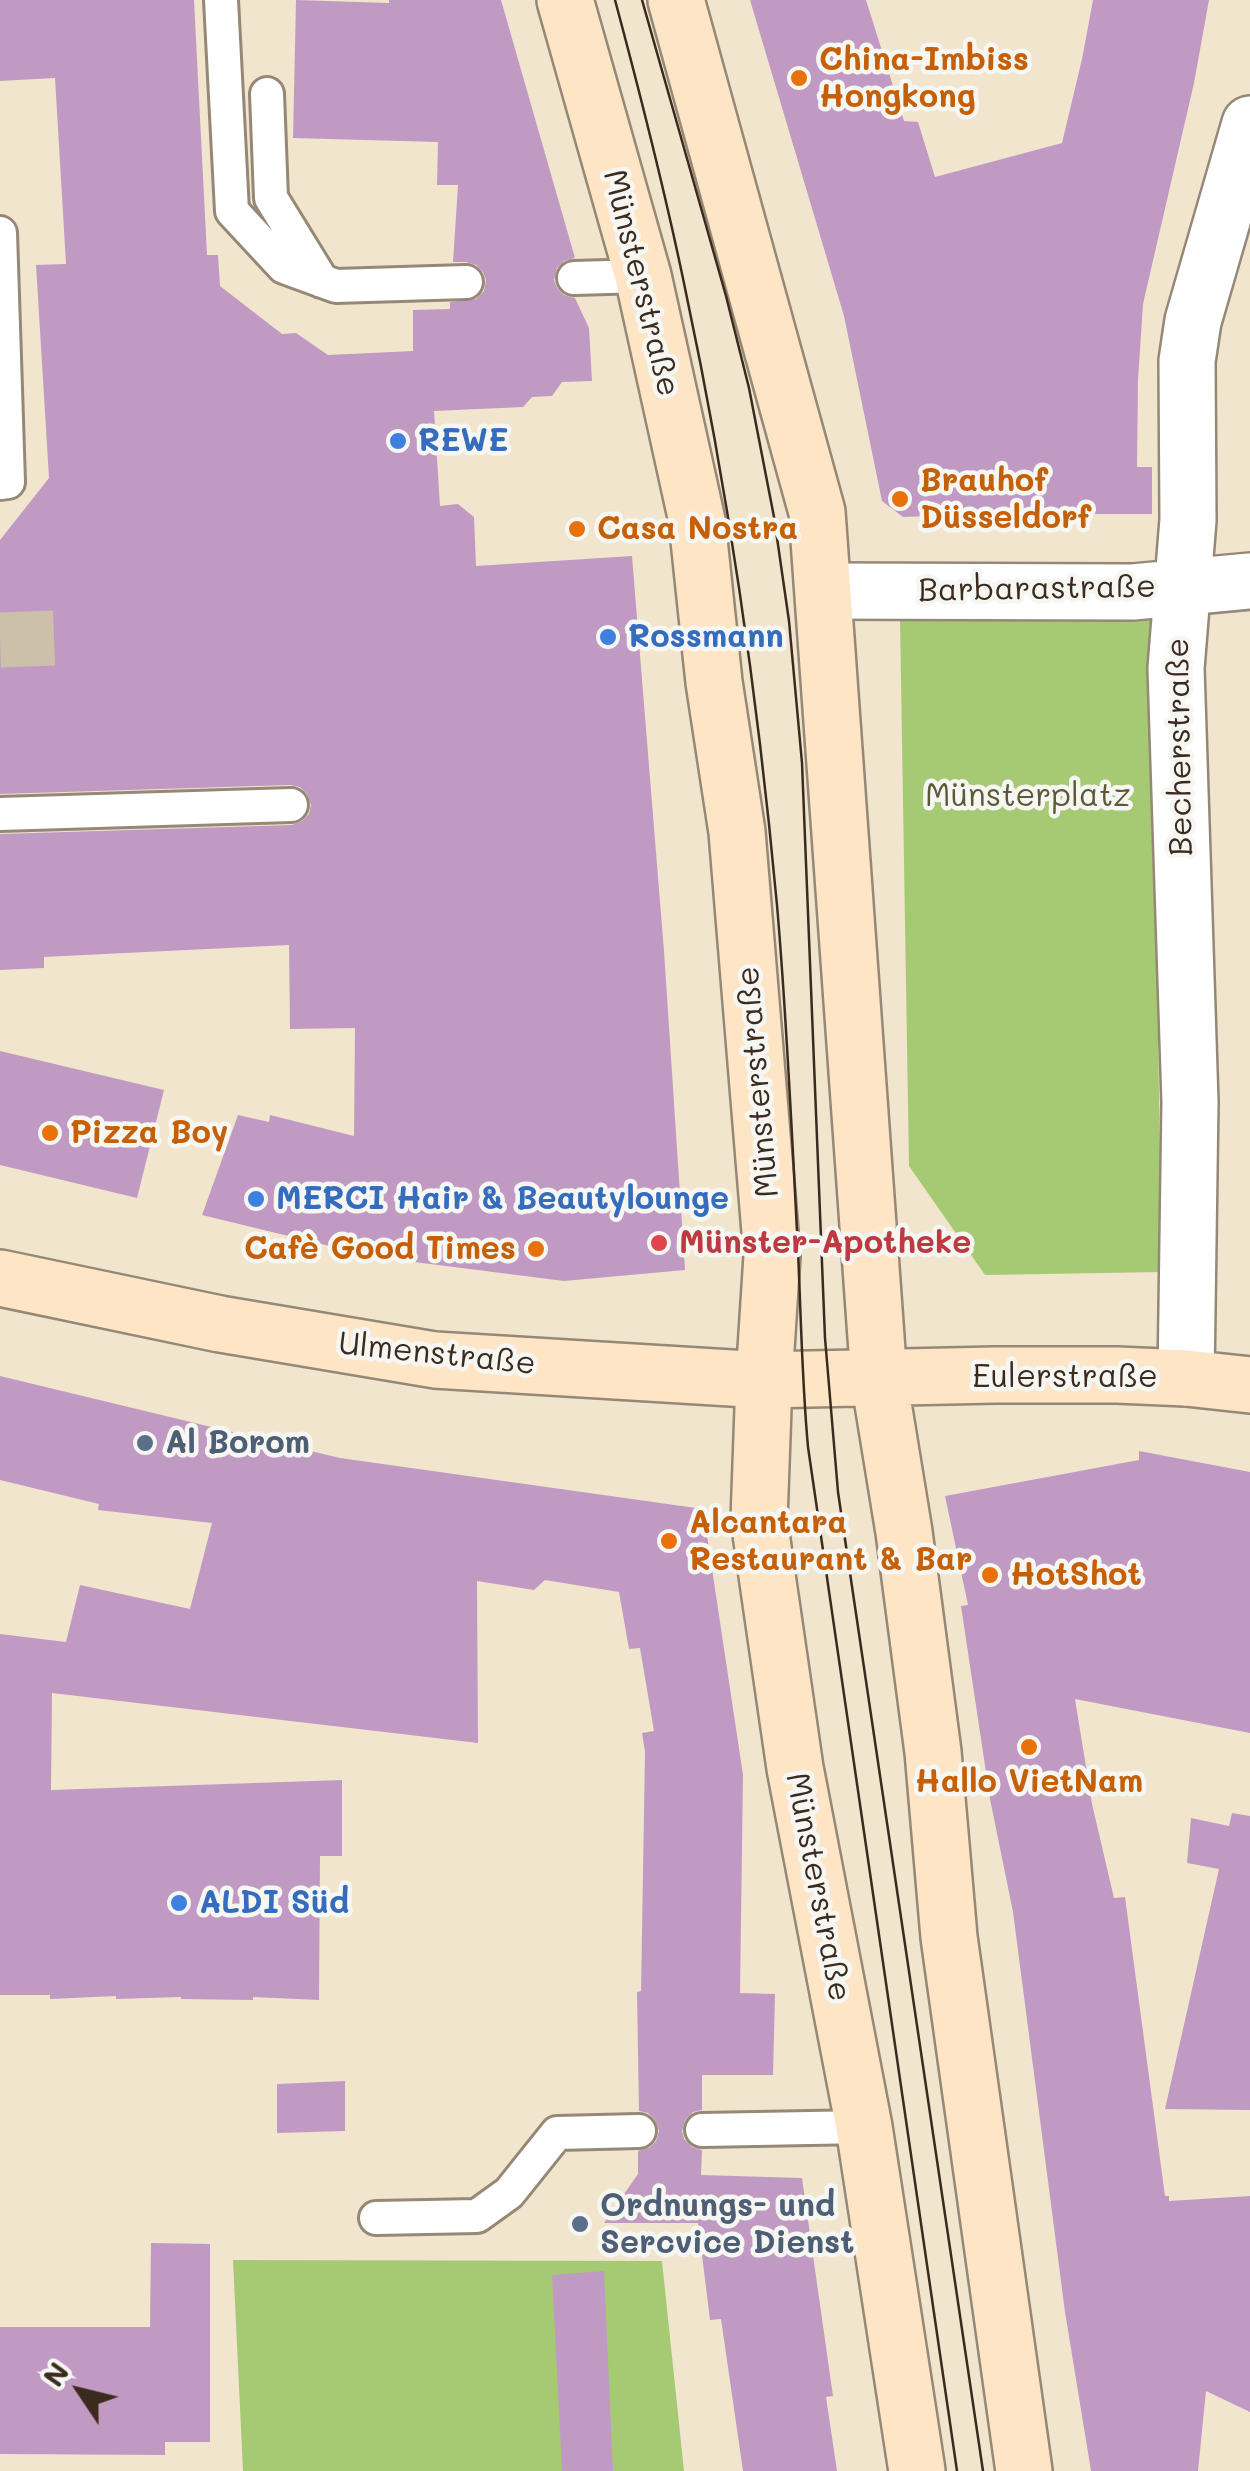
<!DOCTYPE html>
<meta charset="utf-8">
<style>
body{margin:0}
#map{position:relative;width:1250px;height:2471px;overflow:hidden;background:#f2e5cd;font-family:Mali,sans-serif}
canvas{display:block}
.north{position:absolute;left:30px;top:2341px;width:100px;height:100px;-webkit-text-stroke:8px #f6f6f2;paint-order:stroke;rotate:305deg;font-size:28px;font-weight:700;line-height:40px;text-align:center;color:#3b2a1e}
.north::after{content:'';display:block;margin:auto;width:35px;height:45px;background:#3b2a1e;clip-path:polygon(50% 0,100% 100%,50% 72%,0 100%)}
</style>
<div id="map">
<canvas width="1250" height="2471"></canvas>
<div class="north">N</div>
</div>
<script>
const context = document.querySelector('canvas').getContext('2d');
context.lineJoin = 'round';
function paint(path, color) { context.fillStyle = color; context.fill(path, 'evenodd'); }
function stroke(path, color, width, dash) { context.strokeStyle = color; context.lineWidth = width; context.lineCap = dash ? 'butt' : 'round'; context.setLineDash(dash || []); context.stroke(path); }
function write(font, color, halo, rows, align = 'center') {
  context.font = font + ' Mali,sans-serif'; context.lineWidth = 9; context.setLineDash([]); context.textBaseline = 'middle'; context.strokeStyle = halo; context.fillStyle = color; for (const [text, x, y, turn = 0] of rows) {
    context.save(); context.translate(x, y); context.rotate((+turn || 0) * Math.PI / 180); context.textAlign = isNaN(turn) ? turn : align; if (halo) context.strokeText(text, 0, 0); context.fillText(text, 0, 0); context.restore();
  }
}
const green = new Path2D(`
 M 1151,613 L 1162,1272 L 985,1275 L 909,1166 L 900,619 Z
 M 233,2260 L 662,2261 L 684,2471 L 243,2471 Z`);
const building = new Path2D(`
 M 0,0 L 194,0 L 207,255 L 218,255 L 220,286 L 282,334 L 296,333 L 328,355 L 413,351 L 413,310 L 450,309 L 450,302 L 476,299 L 484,291 L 486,280 L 483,272 L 476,265 L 466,262 L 453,262 L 458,185 L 437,185 L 438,142 L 293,138 L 296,0 L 389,3 L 389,0 L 501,0 L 575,258 L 564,261 L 557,268 L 554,280 L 557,288 L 564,295 L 575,298 L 589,328 L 592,381 L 562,382 L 552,396 L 532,397 L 523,407 L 434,411 L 440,506 L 458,504 L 474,517 L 476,566 L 632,556 L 664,951 L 685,1270 L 564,1281 L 375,1257 L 202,1215 L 238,1115 L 269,1122 L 270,1115 L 354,1136 L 355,1028 L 290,1029 L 289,945 L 44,957 L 44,968 L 0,970 L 0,834 L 292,825 L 302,821 L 309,814 L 311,805 L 307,794 L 300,787 L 290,785 L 0,794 L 0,540 L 49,478 L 36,265 L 66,264 L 55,78 L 0,81 Z
 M 750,0 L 866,0 L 904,121 L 918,122 L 935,177 L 1062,143 L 1082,59 L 1093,0 L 1209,0 L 1194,83 L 1143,304 L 1138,380 L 1137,467 L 1152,467 L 1152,514 L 980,514 L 903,517 L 882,501 L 844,316 Z
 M 0,1051 L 164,1090 L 137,1198 L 0,1165 Z
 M 0,1376 L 340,1458 L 703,1509 L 743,1775 L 740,1993 L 775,1994 L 773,2075 L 702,2075 L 702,2110 L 693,2112 L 685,2120 L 682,2131 L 684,2139 L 692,2147 L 702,2150 L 701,2175 L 802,2178 L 833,2396 L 826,2397 L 837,2471 L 743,2471 L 721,2319 L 710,2320 L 698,2223 L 604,2223 L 638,2174 L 638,2151 L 650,2147 L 656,2141 L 659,2131 L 655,2120 L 648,2113 L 639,2111 L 637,1992 L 641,1991 L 645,1752 L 642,1733 L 654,1731 L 640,1648 L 629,1649 L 619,1592 L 545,1580 L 534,1590 L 477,1581 L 478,1743 L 52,1693 L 51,1790 L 342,1780 L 342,1856 L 320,1856 L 319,2000 L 253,1997 L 253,2000 L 181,1999 L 181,1997 L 116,1999 L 116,1996 L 50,1999 L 50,1995 L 0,1995 L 0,1634 L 66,1642 L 80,1585 L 190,1609 L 212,1523 L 98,1510 L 99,1504 L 0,1480 Z
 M 1139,1451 L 1250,1472 L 1250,1733 L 1075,1699 L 1092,1804 L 1114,1898 L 1125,1897 L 1165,2196 L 1169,2196 L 1169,2201 L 1250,2196 L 1250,2412 L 1206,2391 L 1198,2471 L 1091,2471 L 1065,2312 L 1013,1912 L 990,1799 L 961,1606 L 968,1605 L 945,1496 L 1139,1460 Z
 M 1232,1813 L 1250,1816 L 1250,2110 L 1165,2109 L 1219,1869 L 1187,1863 L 1191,1818 L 1229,1826 Z
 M 345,2081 L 345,2131 L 277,2133 L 277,2084 Z
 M 151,2243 L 210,2244 L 210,2442 L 165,2442 L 165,2455 L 0,2454 L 0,2327 L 150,2327 Z
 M 604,2271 L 613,2471 L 562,2471 L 552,2275 Z`);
const streetTunnel = new Path2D(`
 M 0,640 L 54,638`);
const lane = new Path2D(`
 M 221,0 L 232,211 L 284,267 L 336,286 L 466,282
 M 267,94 L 271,198 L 322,281
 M 0,233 L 8,482 L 0,483
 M 574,278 L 643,276
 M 0,814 L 291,805
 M 702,2130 L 864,2127
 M 376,2218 L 477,2216 L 509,2193 L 557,2133 L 639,2131`);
const street = new Path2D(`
 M 824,591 L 1133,592 L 1250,581
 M 1186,1378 L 1190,1102 L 1176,668 L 1188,520 L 1187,361 L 1193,321 L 1250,124`);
const secondary = new Path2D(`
 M 565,0 L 643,276 L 697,521 L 714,682 L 737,832 L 772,1256 L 764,1380 L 759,1520 L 795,1768 L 864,2127 L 917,2471
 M 676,0 L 817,512 L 879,1379 L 904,1532 L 933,1752 L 949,1937 L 1024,2471
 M 0,1278 L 220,1324 L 435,1360 L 764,1380 L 995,1375 L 1117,1375 L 1186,1378 L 1250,1385`);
const tram = new Path2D(`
 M 615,0 C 641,97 666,195 686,293 C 729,495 758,699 777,905 C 787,1020 792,1136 798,1251 C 801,1317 802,1382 808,1447 L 957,2471
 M 642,0 L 726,296 L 749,388 L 774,517 L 789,621 L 802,763 L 825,1338 L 838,1492 L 983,2471`);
const markers = [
 [799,78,10,"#e8710a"],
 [398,441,10,"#3f7fe0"],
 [900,499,10,"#e8710a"],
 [577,529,10,"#e8710a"],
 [608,637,10,"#3f7fe0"],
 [50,1133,10,"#e8710a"],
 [256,1199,10,"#3f7fe0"],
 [659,1243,10,"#e0444e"],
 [536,1249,10,"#e8710a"],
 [145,1443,10,"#5c6f8a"],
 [669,1541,10,"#e8710a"],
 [990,1575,10,"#e8710a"],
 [1029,1747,10,"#e8710a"],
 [179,1903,10,"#3f7fe0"],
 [580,2224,10,"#5c6f8a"]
];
const foodNames = [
 ["China-Imbiss",819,60],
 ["Hongkong",819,97],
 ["Brauhof",920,481],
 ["Düsseldorf",920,518],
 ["Casa Nostra",597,529],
 ["Pizza Boy",70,1133],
 ["Cafè Good Times",516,1249,"right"],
 ["Alcantara",689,1523],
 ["Restaurant & Bar",689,1560],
 ["HotShot",1010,1575],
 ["Hallo VietNam",1029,1782,"center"]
];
const streetNames = [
 ["Münsterstraße",641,283,76],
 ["Barbarastraße",1037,589,-1],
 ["Becherstraße",1180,747,-91],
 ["Münsterstraße",758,1082,-95],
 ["Ulmenstraße",437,1354,6],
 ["Eulerstraße",1065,1377],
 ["Münsterstraße",818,1887,79]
];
const shopNames = [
 ["REWE",418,441],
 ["Rossmann",628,637],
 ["MERCI Hair & Beautylounge",276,1199],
 ["ALDI Süd",199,1903]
];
const parkNames = [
 ["Münsterplatz",1028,796]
];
const healthNames = [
 ["Münster-Apotheke",679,1243]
];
const serviceNames = [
 ["Al Borom",165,1443],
 ["Ordnungs- und",600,2206],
 ["Sercvice Dienst",600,2243]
];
paint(green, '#a6ca73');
paint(building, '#c19ac3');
stroke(streetTunnel, '#cdc0aa', 55, [55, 28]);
stroke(lane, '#968876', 38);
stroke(street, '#968876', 60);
stroke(secondary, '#968876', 60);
stroke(lane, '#fff', 32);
stroke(street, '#fff', 55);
stroke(secondary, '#fde5c5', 55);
stroke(tram, '#3b2a1e', 2.5);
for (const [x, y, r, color] of markers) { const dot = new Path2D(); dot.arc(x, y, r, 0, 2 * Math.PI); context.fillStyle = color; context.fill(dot); stroke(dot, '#f6f6f2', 4); }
write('bold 32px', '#c56008', '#f6f6f2', foodNames, 'left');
write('32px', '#3b2a1e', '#f6f6f2', streetNames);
write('bold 32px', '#366cbe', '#f6f6f2', shopNames, 'left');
write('32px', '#5b5a38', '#f6f6f2', parkNames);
write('bold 32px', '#be3a42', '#f6f6f2', healthNames, 'left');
write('bold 32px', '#4e5e75', '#f6f6f2', serviceNames, 'left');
</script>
